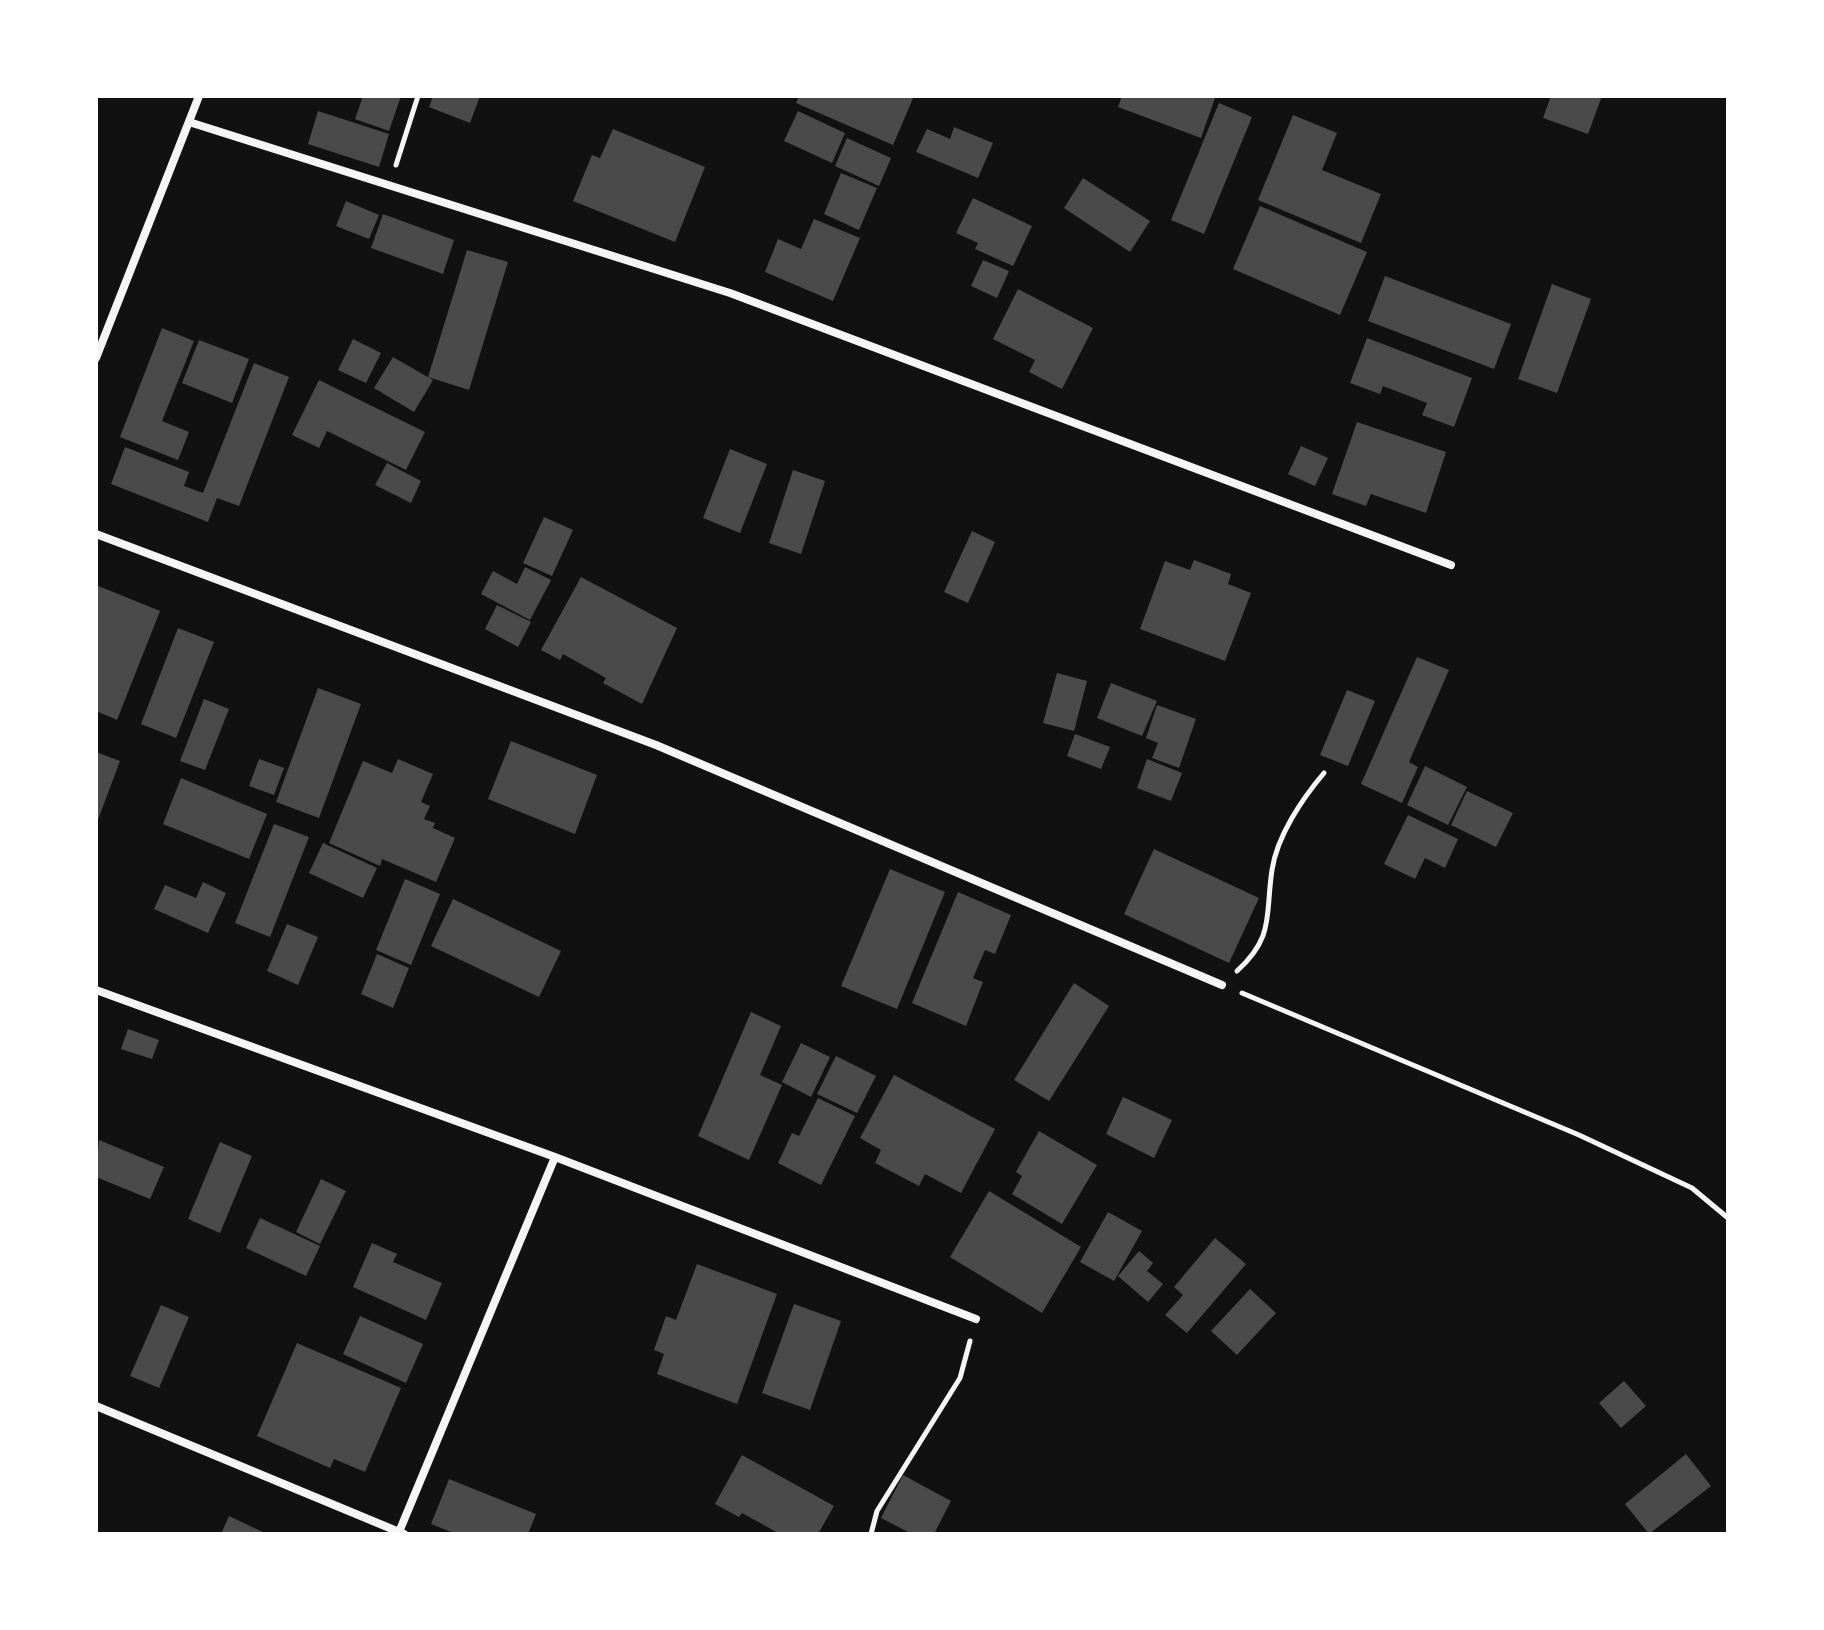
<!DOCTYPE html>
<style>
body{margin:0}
#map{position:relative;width:1824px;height:1630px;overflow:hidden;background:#111;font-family:"Playfair Display",serif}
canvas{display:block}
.frame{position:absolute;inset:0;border:98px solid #fff;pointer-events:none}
</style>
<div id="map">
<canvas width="1824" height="1630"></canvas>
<div class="frame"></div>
</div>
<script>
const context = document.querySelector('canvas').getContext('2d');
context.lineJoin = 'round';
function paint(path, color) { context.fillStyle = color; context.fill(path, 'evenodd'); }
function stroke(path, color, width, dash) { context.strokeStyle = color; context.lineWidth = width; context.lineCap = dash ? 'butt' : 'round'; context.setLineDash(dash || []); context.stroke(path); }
const building = new Path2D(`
 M 363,96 L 401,96 L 389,131 L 355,119 Z
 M 433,96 L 480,96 L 470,123 L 429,107 Z
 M 799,96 L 914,96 L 893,145 L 796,103 Z
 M 1122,96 L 1211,96 L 1215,98 L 1201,138 L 1118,107 Z
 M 1551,96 L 1602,96 L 1588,134 L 1543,118 Z
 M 1219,103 L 1252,117 L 1204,234 L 1171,220 Z
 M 318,111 L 389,134 L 379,167 L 308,144 Z
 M 798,111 L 845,133 L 832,163 L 784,141 Z
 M 1293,115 L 1337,133 L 1322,170 L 1381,194 L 1361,243 L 1258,200 Z
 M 954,127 L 993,143 L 978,178 L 916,152 L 927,129 L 950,139 Z
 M 613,129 L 705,167 L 675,242 L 573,201 L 592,155 L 600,158 Z
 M 847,138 L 891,158 L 879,186 L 835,166 Z
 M 841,173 L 877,188 L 859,230 L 824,214 Z
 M 1083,178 L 1150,221 L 1130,252 L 1064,208 Z
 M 973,198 L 1032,226 L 1013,266 L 975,249 L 978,243 L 956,233 Z
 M 346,201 L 379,215 L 369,239 L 336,226 Z
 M 1260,206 L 1367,252 L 1340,315 L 1233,269 Z
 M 383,214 L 454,240 L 443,274 L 371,248 Z
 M 814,219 L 860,238 L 833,301 L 765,272 L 778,239 L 801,249 Z
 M 467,250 L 508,262 L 469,390 L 428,377 Z
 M 983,260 L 1009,271 L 997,298 L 971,286 Z
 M 1385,276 L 1511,324 L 1494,369 L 1368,321 Z
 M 1552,284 L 1591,299 L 1557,393 L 1518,379 Z
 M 1018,289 L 1093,328 L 1062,389 L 1029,372 L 1035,360 L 993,339 Z
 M 162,328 L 194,341 L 162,421 L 189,432 L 178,460 L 120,437 Z
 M 1367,338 L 1472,378 L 1454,427 L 1422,415 L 1427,403 L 1383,386 L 1380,394 L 1350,383 Z
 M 353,339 L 381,353 L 366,383 L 338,370 Z
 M 199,340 L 249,359 L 232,403 L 182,383 Z
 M 393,357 L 433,380 L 414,412 L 374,388 Z
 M 254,363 L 289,377 L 239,506 L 217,498 L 208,522 L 111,484 L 125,447 L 189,472 L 184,486 L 203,493 Z
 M 319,380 L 425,432 L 406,470 L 327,431 L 319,448 L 292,435 Z
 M 1357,422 L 1446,452 L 1426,513 L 1371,494 L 1366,506 L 1332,494 Z
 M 1301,446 L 1328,458 L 1315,486 L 1288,474 Z
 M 730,449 L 767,464 L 740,533 L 703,518 Z
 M 387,463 L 421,481 L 411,503 L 375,485 Z
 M 793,470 L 825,481 L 801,554 L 769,543 Z
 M 544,517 L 573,530 L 552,576 L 523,563 Z
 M 972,531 L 995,542 L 968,603 L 944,592 Z
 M 1194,560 L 1231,574 L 1228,584 L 1251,593 L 1225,661 L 1140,629 L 1165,561 L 1190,570 Z
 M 525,567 L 551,580 L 530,620 L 481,594 L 493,571 L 517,584 Z
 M 581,577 L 677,628 L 642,704 L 603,683 L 606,678 L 563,654 L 560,660 L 541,650 Z
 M 96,585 L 160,611 L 117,720 L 96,711 Z
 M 497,605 L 531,622 L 518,647 L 485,629 Z
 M 178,628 L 214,642 L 176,738 L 141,724 Z
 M 1417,657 L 1449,670 L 1409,762 L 1418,767 L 1402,803 L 1361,784 Z
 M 1057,673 L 1087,681 L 1074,731 L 1043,723 Z
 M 1111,683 L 1157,701 L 1142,736 L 1097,718 Z
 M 318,688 L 361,704 L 319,818 L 276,802 Z
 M 1347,690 L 1375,701 L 1348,766 L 1320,755 Z
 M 204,699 L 229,709 L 205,770 L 180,761 Z
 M 1157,705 L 1196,719 L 1179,768 L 1152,758 L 1158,743 L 1146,738 Z
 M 1075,734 L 1110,747 L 1101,769 L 1067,756 Z
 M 511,741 L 597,775 L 575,834 L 488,799 Z
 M 96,752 L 120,761 L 96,825 Z
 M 259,759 L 284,768 L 274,795 L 249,786 Z
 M 398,759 L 433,774 L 421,802 L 430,806 L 424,819 L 435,823 L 433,828 L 455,838 L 436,882 L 382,859 L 380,866 L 329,843 L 363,761 L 392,773 Z
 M 1147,759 L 1182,773 L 1171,801 L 1137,788 Z
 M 1425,766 L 1467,787 L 1448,825 L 1407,805 Z
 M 181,778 L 267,814 L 249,859 L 163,824 Z
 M 1467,791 L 1513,813 L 1496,847 L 1451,825 Z
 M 1408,815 L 1458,839 L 1445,868 L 1425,858 L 1415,879 L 1384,864 Z
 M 274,824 L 309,837 L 270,937 L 235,923 Z
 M 323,843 L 377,868 L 363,898 L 309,873 Z
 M 1154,849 L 1259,898 L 1229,963 L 1124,914 Z
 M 890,869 L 945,892 L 897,1009 L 841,986 Z
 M 405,879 L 440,894 L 411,965 L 376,950 Z
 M 203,882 L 226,893 L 208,933 L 154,909 L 165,885 L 196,898 Z
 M 958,892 L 1011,915 L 995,954 L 985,950 L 973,978 L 983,982 L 966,1026 L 912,1003 Z
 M 453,899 L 561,951 L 539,997 L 431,946 Z
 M 287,924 L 318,937 L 298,985 L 267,971 Z
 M 377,954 L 409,968 L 393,1008 L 361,994 Z
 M 1074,983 L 1109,1006 L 1049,1101 L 1014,1080 Z
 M 751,1012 L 781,1026 L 760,1075 L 782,1085 L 749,1160 L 698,1136 Z
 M 128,1029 L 159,1040 L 152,1059 L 121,1049 Z
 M 801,1043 L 830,1057 L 811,1097 L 782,1082 Z
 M 836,1056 L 876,1076 L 857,1113 L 817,1094 Z
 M 894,1075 L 995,1129 L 961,1193 L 925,1174 L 919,1186 L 875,1163 L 881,1150 L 860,1138 Z
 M 1123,1097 L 1172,1120 L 1154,1158 L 1106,1134 Z
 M 818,1098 L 855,1116 L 821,1185 L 778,1163 L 792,1133 L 799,1136 Z
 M 1039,1131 L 1097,1165 L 1062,1224 L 1012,1194 L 1022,1176 L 1016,1172 Z
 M 99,1140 L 164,1167 L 150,1199 L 96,1177 Z
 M 220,1142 L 252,1156 L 220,1233 L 188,1219 Z
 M 321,1179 L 346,1191 L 320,1244 L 296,1232 Z
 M 989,1191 L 1081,1247 L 1042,1313 L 950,1257 Z
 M 1108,1212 L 1142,1231 L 1114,1281 L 1080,1262 Z
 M 260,1218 L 320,1246 L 306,1276 L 246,1248 Z
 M 1215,1238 L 1246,1264 L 1187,1333 L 1165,1315 L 1183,1295 L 1174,1287 Z
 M 372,1243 L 397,1254 L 393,1262 L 442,1283 L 426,1320 L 353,1287 Z
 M 1139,1251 L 1153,1263 L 1147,1271 L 1163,1284 L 1148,1302 L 1118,1276 Z
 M 697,1264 L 777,1294 L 737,1404 L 657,1374 L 664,1354 L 654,1350 L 666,1316 L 676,1320 Z
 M 1250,1289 L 1276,1313 L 1237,1355 L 1211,1331 Z
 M 794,1304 L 841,1321 L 810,1410 L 762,1393 Z
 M 161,1305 L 189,1317 L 159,1388 L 130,1376 Z
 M 360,1316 L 423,1344 L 406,1383 L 343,1354 Z
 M 297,1343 L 401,1388 L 365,1472 L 334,1459 L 330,1468 L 257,1436 Z
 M 1624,1381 L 1646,1406 L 1621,1428 L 1599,1403 Z
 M 1686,1454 L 1711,1486 L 1649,1534 L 1625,1504 Z
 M 742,1455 L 834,1506 L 818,1534 L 780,1534 L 742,1513 L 739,1517 L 715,1504 Z
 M 903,1475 L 951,1501 L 934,1534 L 912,1534 L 881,1518 Z
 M 449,1479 L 536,1514 L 528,1534 L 456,1534 L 431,1524 Z
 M 229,1516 L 267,1534 L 221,1534 Z`);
const path = new Path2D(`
 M 396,165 L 418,96
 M 1237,971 C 1275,936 1265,916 1272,870 C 1277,836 1302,799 1324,773
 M 1242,993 L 1579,1135 L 1692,1188 L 1728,1218
 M 871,1534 L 877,1511 L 960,1378 L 970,1341`);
const minor = new Path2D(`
 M 189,122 L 730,293 L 1451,565
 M 96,358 L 199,96
 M 96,534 L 656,745 L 1222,985
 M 96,990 L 555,1157 L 976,1319
 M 96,1406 L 404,1534
 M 399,1532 L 555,1157`);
paint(building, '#4a4a4a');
stroke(path, '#f5f5f5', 5);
stroke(minor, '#f5f5f5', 8);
</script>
